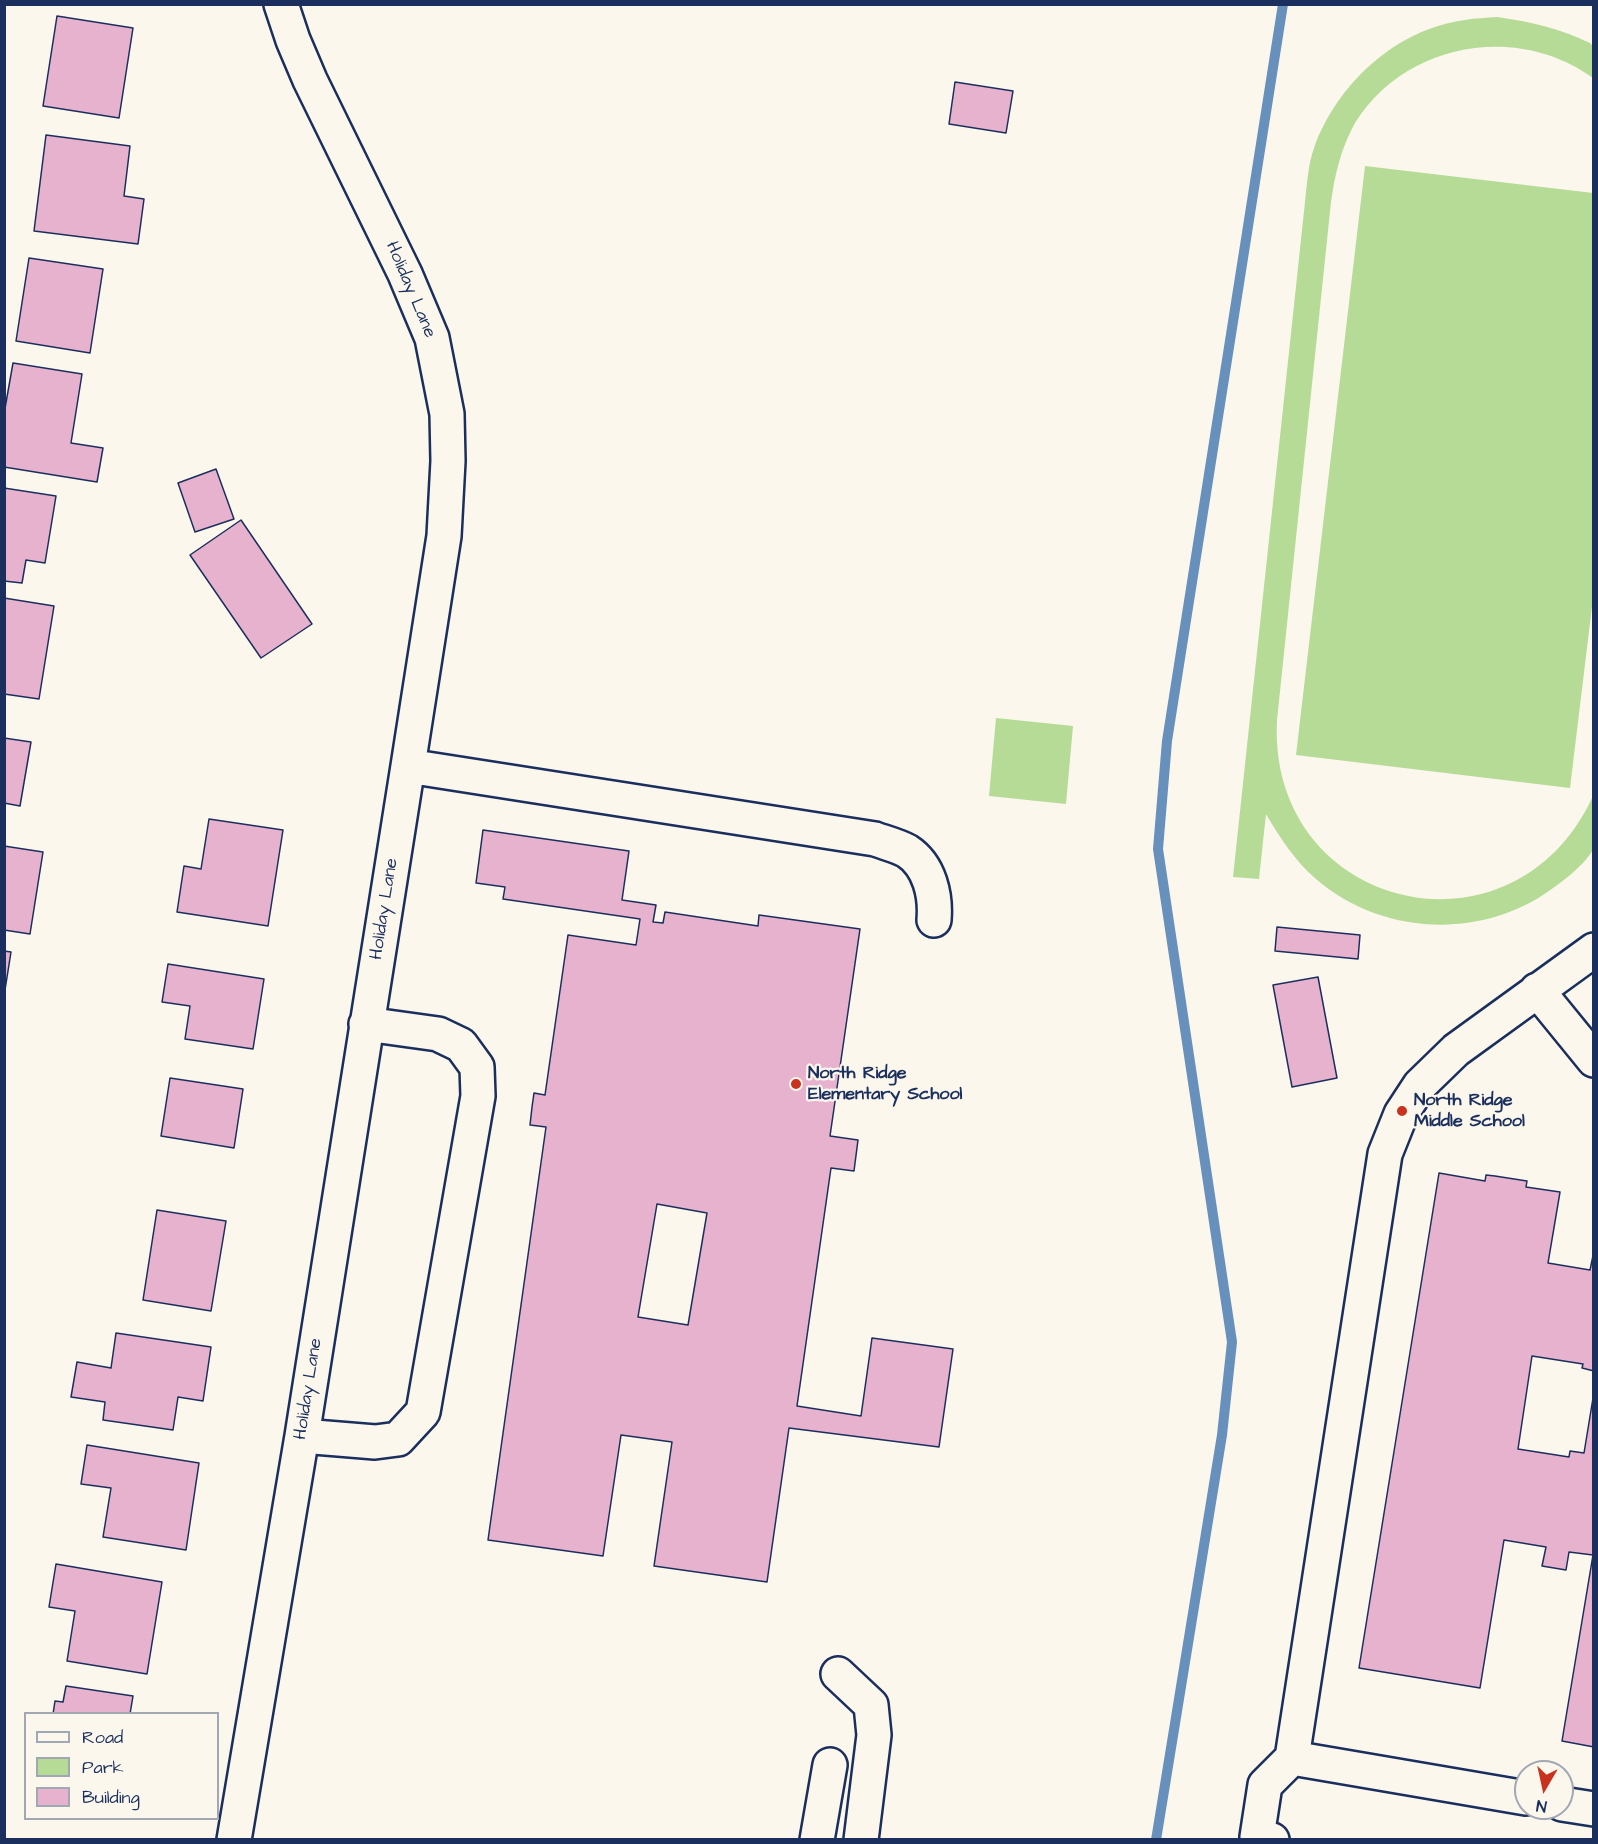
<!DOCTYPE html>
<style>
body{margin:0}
#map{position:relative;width:1598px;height:1844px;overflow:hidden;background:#fbf7ec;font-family:"Architects Daughter",sans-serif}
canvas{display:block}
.frame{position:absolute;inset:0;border:6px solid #1b2f5e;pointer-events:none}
.legend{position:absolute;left:24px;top:1712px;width:195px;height:108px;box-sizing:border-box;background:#fbf7ec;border:2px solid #a1a7b3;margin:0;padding:8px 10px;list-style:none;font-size:18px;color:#1b2f5e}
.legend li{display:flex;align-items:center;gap:12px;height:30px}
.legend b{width:30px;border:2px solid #a1a7b3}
.north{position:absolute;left:1514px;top:1760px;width:60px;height:60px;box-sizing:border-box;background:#fbf7ec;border:2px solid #a1a7b3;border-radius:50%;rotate:189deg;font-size:16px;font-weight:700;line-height:24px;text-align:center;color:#1b2f5e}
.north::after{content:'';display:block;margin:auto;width:21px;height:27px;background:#c8321e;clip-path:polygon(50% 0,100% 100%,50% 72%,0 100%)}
</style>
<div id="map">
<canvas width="1598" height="1844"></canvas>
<div class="frame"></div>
<ul class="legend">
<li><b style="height:8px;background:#fbf7ec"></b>Road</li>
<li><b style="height:16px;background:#b6db96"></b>Park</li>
<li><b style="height:16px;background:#e7b2cd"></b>Building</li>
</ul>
<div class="north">N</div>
</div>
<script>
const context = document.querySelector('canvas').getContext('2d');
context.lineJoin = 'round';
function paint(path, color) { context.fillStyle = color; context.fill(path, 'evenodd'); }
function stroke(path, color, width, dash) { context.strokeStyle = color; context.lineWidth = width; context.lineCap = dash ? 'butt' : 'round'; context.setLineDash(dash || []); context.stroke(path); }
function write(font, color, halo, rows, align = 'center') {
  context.font = font + ' "Architects Daughter",sans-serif'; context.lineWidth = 4.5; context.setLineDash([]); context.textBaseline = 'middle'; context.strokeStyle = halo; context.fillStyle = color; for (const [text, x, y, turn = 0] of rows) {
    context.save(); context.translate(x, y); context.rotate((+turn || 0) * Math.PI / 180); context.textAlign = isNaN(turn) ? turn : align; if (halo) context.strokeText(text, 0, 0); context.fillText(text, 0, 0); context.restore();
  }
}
const green = new Path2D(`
 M 1497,17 C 1532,22 1558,28 1590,43 L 1593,46 L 1593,78 C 1518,23 1405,42 1355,123 C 1341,148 1335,174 1331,202 L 1277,720 C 1267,910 1513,970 1593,796 C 1594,811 1597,831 1594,846 C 1591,860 1561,883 1549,891 C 1479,940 1381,935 1316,879 C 1295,861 1280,838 1266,814 L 1259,879 L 1233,877 L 1305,202 C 1307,184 1308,165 1314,148 C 1337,84 1396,29 1465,20 C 1475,18 1486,18 1497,17 Z
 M 1365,166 L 1593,193 L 1594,590 L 1570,788 L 1296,755 Z
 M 996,718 L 1073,726 L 1066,804 L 989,796 Z`);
const stream = new Path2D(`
 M 1156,1840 L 1222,1435 L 1232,1342 L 1158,849 L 1167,741 L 1283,4`);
const building = new Path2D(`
 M 57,16 L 133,28 L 119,118 L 43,106 Z
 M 955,82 L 1013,91 L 1006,133 L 949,124 Z
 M 46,135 L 130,146 L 124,196 L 144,199 L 138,244 L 34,231 Z
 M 29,258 L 103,269 L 90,353 L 16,341 Z
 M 13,363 L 82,374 L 71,443 L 103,448 L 97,482 L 4,467 L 4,414 Z
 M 216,469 L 234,519 L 195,532 L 178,483 Z
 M 4,488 L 56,496 L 45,563 L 26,560 L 22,583 L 4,581 Z
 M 241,520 L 312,624 L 261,658 L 190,555 Z
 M 4,598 L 54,606 L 39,699 L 4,694 Z
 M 4,738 L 31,742 L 20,806 L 4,803 Z
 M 209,819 L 283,830 L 268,926 L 177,912 L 184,866 L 201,869 Z
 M 483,830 L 629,851 L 622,900 L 656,905 L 653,922 L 663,923 L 665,912 L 758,926 L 759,915 L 860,929 L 830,1136 L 858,1140 L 854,1171 L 831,1168 L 797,1406 L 861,1416 L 872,1338 L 953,1349 L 939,1447 L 789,1428 L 767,1582 L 654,1566 L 672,1442 L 621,1435 L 603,1556 L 488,1540 L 546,1127 L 530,1125 L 532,1107 L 534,1093 L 545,1095 L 568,935 L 636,945 L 640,919 L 503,899 L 505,887 L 476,883 ZM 657,1204 L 707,1213 L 688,1325 L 638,1317 Z
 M 4,846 L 43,852 L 30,934 L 4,930 Z
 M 1277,927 L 1360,935 L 1358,959 L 1275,951 Z
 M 4,951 L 11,952 L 5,990 L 4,990 Z
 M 168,964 L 264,979 L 253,1049 L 185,1039 L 190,1006 L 162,1002 Z
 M 1318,977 L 1337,1078 L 1292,1087 L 1273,985 Z
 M 170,1078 L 243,1089 L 234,1148 L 161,1136 Z
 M 1439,1173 L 1485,1181 L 1486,1175 L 1495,1176 L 1527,1181 L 1526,1187 L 1560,1192 L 1548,1263 L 1590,1270 L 1594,1251 L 1594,1371 L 1582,1368 L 1583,1364 L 1532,1356 L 1518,1449 L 1569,1457 L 1570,1451 L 1584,1453 L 1594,1392 L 1594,1747 L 1562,1741 L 1593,1555 L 1569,1552 L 1566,1570 L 1542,1566 L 1546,1547 L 1504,1540 L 1480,1688 L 1359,1668 Z
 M 157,1210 L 226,1221 L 211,1311 L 143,1300 Z
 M 116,1333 L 211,1347 L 203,1401 L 178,1397 L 173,1430 L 103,1420 L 105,1402 L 71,1397 L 77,1362 L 111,1368 Z
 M 87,1445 L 199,1463 L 186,1550 L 103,1537 L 111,1488 L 81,1484 Z
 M 56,1564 L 162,1582 L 147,1674 L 67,1661 L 75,1611 L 49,1607 Z
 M 66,1686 L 133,1696 L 130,1714 L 53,1714 L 55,1701 L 63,1702 Z`);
const minor = new Path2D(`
 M 408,766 L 875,839 C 886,843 898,846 907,851 C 930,866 936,896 934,920
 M 1537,990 L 1594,1060
 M 302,1436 L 375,1442 L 398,1439 L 423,1412 L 478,1096 L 477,1067 L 461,1045 L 438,1034 L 366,1024
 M 838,1674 L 871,1705 L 874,1735 L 861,1840
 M 1292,1758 L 1526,1798
 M 1562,1804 L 1594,1809
 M 234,1840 L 302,1436 L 408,766 L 444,536 L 448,461 L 447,414 L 432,338 L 405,274 L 310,80 L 293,40 L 281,4
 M 817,1840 L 830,1765
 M 1272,1840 L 1257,1837 L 1265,1785 L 1292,1758 L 1385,1154 L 1401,1114 L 1420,1085 L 1456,1050 L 1594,950`);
const markers = [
 [796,1084,6,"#c8321e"],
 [1402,1111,6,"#c8321e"]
];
const streetNames = [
 ["Holiday Lane",410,290,67],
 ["Holiday Lane",385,909,-81],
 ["Holiday Lane",309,1389,-81]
];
const poiNames = [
 ["North Ridge",808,1074],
 ["Elementary School",808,1095],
 ["North Ridge",1414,1101],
 ["Middle School",1414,1122]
];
paint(green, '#b6db96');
stroke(stream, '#6890bc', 10);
paint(building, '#e7b2cd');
stroke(building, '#1b2f5e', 1.5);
stroke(minor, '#1b2f5e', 38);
stroke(minor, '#fbf7ec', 33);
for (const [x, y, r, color] of markers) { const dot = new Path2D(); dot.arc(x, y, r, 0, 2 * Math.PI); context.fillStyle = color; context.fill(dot); stroke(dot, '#fbf7ec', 2); }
write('18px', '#1b2f5e', '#fbf7ec', streetNames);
write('bold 18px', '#1b2f5e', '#fbf7ec', poiNames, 'left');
</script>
